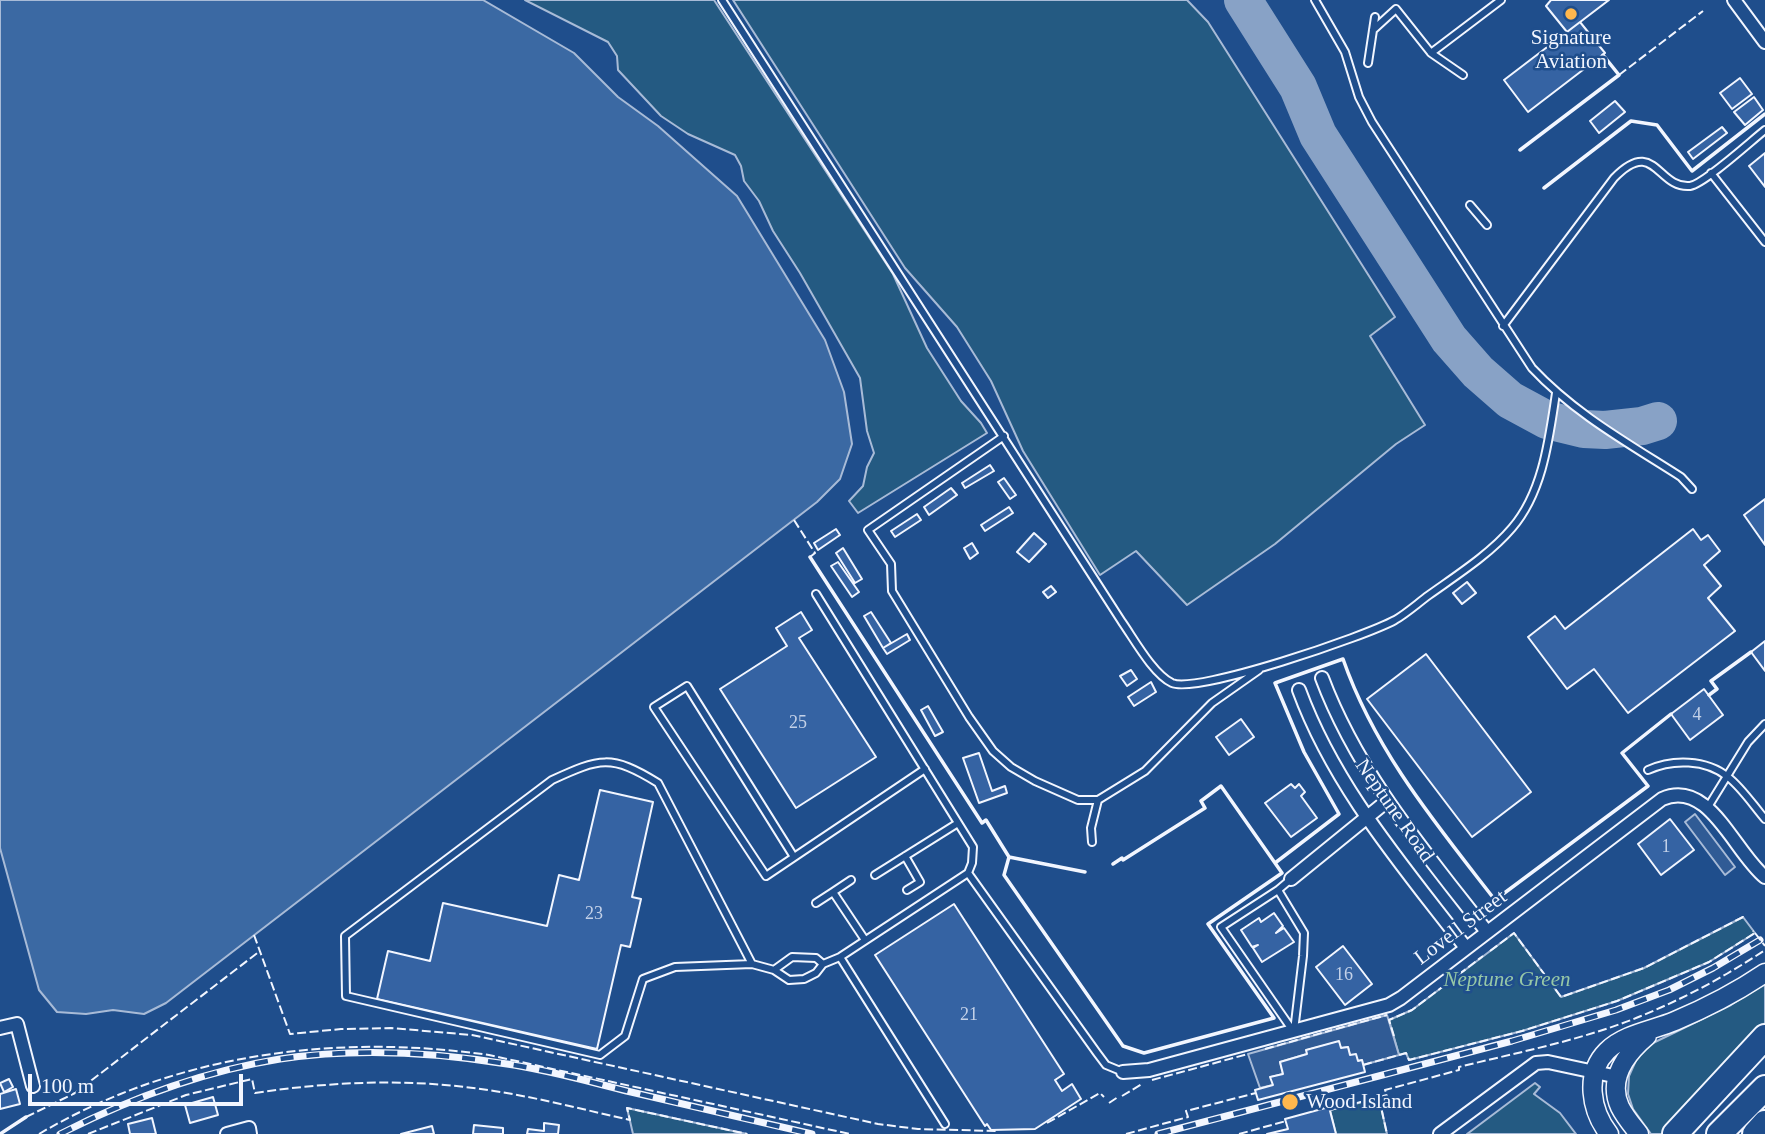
<!DOCTYPE html>
<style>
body{margin:0}
#map{position:relative;width:1765px;height:1134px;overflow:hidden;background:#1f4e8c;font-family:"Times New Roman",serif}
canvas{display:block}
.scale{position:absolute;left:28px;top:1074px;width:215px;height:32px;box-sizing:border-box;border:4px solid #f2f6ff;border-top:0;padding-left:9px;font-size:21px;line-height:24px;white-space:nowrap;color:#f2f6ff;-webkit-text-stroke:5px #1f4e8c;paint-order:stroke}
</style>
<div id="map">
<canvas width="1765" height="1134"></canvas>
<div class="scale">100 m</div>
</div>
<script>
const context = document.querySelector('canvas').getContext('2d');
context.lineJoin = 'round';
function paint(path, color) { context.fillStyle = color; context.fill(path, 'evenodd'); }
function stroke(path, color, width, dash) { context.strokeStyle = color; context.lineWidth = width; context.lineCap = dash ? 'butt' : 'round'; context.setLineDash(dash || []); context.stroke(path); }
function write(font, color, halo, rows, align = 'center') {
  context.font = font + ' "Times New Roman",serif'; context.lineWidth = 5; context.setLineDash([]); context.textBaseline = 'middle'; context.strokeStyle = halo; context.fillStyle = color; for (const [text, x, y, turn = 0] of rows) {
    context.save(); context.translate(x, y); context.rotate((+turn || 0) * Math.PI / 180); context.textAlign = isNaN(turn) ? turn : align; if (halo) context.strokeText(text, 0, 0); context.fillText(text, 0, 0); context.restore();
  }
}
const green = new Path2D(`
 M 525,0 L 714,0 L 893,274 L 927,348 L 961,401 L 981,423 L 987,433 L 858,513 L 849,501 L 863,486 L 867,467 L 874,453 L 867,431 L 860,378 L 800,273 L 773,231 L 759,201 L 744,181 L 741,166 L 735,155 L 688,134 L 661,116 L 618,70 L 617,56 L 608,42 Z
 M 733,0 L 1187,0 L 1208,22 L 1395,317 L 1370,336 L 1425,425 L 1396,444 L 1275,544 L 1187,605 L 1136,551 L 1100,575 L 1023,451 L 991,381 L 957,327 L 905,268 Z
 M 1743,917 L 1755,933 L 1709,962 L 1617,1001 L 1522,1031 L 1409,1060 L 1406,1053 L 1399,1055 L 1389,1020 L 1412,1010 L 1514,933 L 1561,997 L 1644,968 Z
 M 1765,983 L 1765,1023 L 1662,1134 L 1651,1134 L 1633,1109 L 1628,1094 L 1629,1076 L 1638,1056 L 1649,1045 L 1731,1005 Z
 M 1535,1083 L 1540,1087 L 1534,1094 L 1560,1113 L 1576,1134 L 1467,1134 Z
 M 1379,1098 L 1387,1134 L 1336,1134 L 1330,1110 Z
 M 627,1108 L 747,1134 L 633,1134 Z`);
const parking = new Path2D(`
 M 1695,814 L 1735,867 L 1725,875 L 1685,822 Z
 M 1387,1015 L 1399,1055 L 1363,1065 L 1362,1060 L 1358,1061 L 1350,1055 L 1348,1047 L 1341,1048 L 1338,1042 L 1307,1050 L 1307,1054 L 1280,1062 L 1283,1074 L 1271,1077 L 1273,1085 L 1260,1088 L 1248,1054 Z`);
const water = new Path2D(`
 M 0,0 L 483,0 L 574,53 L 618,97 L 658,126 L 737,196 L 825,340 L 844,392 L 852,444 L 840,479 L 817,502 L 166,1003 L 144,1014 L 113,1010 L 86,1014 L 57,1012 L 39,990 L 0,848 Z`);
const taxiway = new Path2D(`
 M 1243,0 L 1298,87 L 1318,135 L 1449,339 L 1478,372 L 1510,400 L 1547,420 L 1584,429 L 1605,430 L 1642,426 L 1658,421`);
const building = new Path2D(`
 M 1609,0 L 1567,32 L 1546,6 L 1551,0 Z
 M 1580,22 L 1605,53 L 1528,112 L 1504,80 Z
 M 1740,78 L 1752,94 L 1732,109 L 1720,93 Z
 M 1754,97 L 1763,110 L 1745,125 L 1734,112 Z
 M 1615,101 L 1625,112 L 1599,133 L 1590,121 Z
 M 1722,127 L 1727,133 L 1693,159 L 1688,152 Z
 M 1765,153 L 1765,187 L 1749,166 Z
 M 990,465 L 994,471 L 965,488 L 962,483 Z
 M 1004,478 L 1016,495 L 1010,499 L 998,482 Z
 M 951,488 L 957,495 L 929,515 L 924,507 Z
 M 1765,499 L 1765,545 L 1744,515 Z
 M 1009,507 L 1013,513 L 985,531 L 981,525 Z
 M 917,514 L 921,520 L 895,537 L 891,531 Z
 M 836,529 L 840,535 L 818,550 L 814,543 Z
 M 1693,529 L 1701,540 L 1708,535 L 1720,551 L 1704,565 L 1721,586 L 1708,598 L 1735,631 L 1628,713 L 1594,669 L 1567,689 L 1528,637 L 1555,616 L 1565,629 Z
 M 1034,533 L 1046,544 L 1029,562 L 1017,552 Z
 M 972,543 L 978,553 L 970,559 L 964,548 Z
 M 843,548 L 862,579 L 855,583 L 836,553 Z
 M 838,562 L 859,592 L 852,597 L 831,566 Z
 M 1467,582 L 1476,593 L 1462,604 L 1453,593 Z
 M 1051,586 L 1056,592 L 1048,598 L 1043,592 Z
 M 801,612 L 812,630 L 799,638 L 876,757 L 796,808 L 720,689 L 787,646 L 776,628 Z
 M 871,612 L 891,643 L 883,648 L 864,616 Z
 M 907,634 L 910,640 L 887,654 L 883,648 Z
 M 1765,641 L 1765,671 L 1751,652 Z
 M 1426,654 L 1531,792 L 1472,837 L 1367,699 Z
 M 1131,670 L 1137,679 L 1127,686 L 1120,676 Z
 M 1151,682 L 1156,692 L 1134,706 L 1128,697 Z
 M 1704,689 L 1723,715 L 1690,740 L 1671,714 Z
 M 928,706 L 943,732 L 935,736 L 921,710 Z
 M 1241,719 L 1254,737 L 1229,755 L 1216,737 Z
 M 979,753 L 992,791 L 1005,786 L 1007,793 L 979,803 L 963,758 Z
 M 1291,784 L 1295,788 L 1299,784 L 1305,792 L 1301,796 L 1317,818 L 1291,837 L 1265,803 Z
 M 600,790 L 653,802 L 632,897 L 641,899 L 630,947 L 621,945 L 597,1049 L 377,999 L 388,951 L 430,961 L 443,903 L 547,926 L 559,875 L 579,880 Z
 M 1670,819 L 1694,850 L 1661,875 L 1638,844 Z
 M 954,904 L 1064,1074 L 1055,1080 L 1062,1091 L 1072,1084 L 1081,1099 L 1035,1129 L 991,1130 L 987,1124 L 985,1126 L 875,955 Z
 M 1274,913 L 1283,926 L 1276,933 L 1284,928 L 1294,942 L 1262,962 L 1253,948 L 1258,945 L 1252,947 L 1241,930 L 1259,918 L 1261,922 Z
 M 1343,946 L 1372,984 L 1345,1005 L 1316,967 Z
 M 1339,1041 L 1341,1048 L 1348,1047 L 1350,1055 L 1356,1054 L 1358,1061 L 1362,1060 L 1365,1072 L 1258,1100 L 1255,1090 L 1273,1085 L 1270,1077 L 1283,1074 L 1280,1062 L 1307,1054 L 1306,1050 Z
 M 9,1079 L 13,1087 L 4,1092 L 0,1083 Z
 M 16,1089 L 20,1104 L 0,1109 L 0,1094 Z
 M 213,1097 L 218,1115 L 190,1123 L 185,1105 Z
 M 1329,1107 L 1336,1134 L 1267,1134 L 1288,1129 L 1285,1119 Z
 M 152,1118 L 156,1134 L 130,1134 L 128,1124 Z
 M 544,1123 L 559,1125 L 558,1134 L 527,1134 L 528,1129 L 544,1131 Z
 M 474,1125 L 503,1128 L 503,1134 L 473,1134 Z
 M 432,1126 L 434,1134 L 401,1134 Z`);
const service = new Path2D(`
 M 722,0 L 1122,622 C 1134,639 1153,674 1172,683 C 1197,694 1366,636 1395,620 C 1407,613 1418,603 1429,595 C 1457,575 1490,554 1512,528 C 1543,492 1549,439 1556,393
 M 1315,0 L 1345,52 L 1359,97 L 1372,122 L 1532,368 C 1575,414 1628,443 1681,477 L 1692,489
 M 1373,30 L 1396,9 L 1431,53 L 1501,0
 M 1431,53 L 1463,75
 M 1368,63 L 1375,17
 M 1711,173 L 1765,242
 M 1470,205 L 1487,225
 M 1503,326 L 1614,178 C 1655,136 1657,189 1690,186 C 1704,184 1751,141 1765,130
 M 1004,436 L 868,530 L 891,564 L 892,591 L 969,717 L 993,751 L 1011,767 L 1035,781 L 1078,800 L 1098,800 L 1145,771 L 1212,703 L 1259,670
 M 1648,770 C 1672,759 1706,759 1728,777 C 1742,788 1753,805 1765,819
 M 1708,807 L 1748,742 L 1765,724
 M 1092,842 L 1091,828 L 1098,800
 M 905,856 L 920,882 L 907,890
 M 794,857 L 687,686 L 654,707 L 766,876 L 925,769
 M 968,873 L 1097,1053 L 1106,1065 L 1123,1072
 M 875,875 L 958,823
 M 1291,879 L 1278,890 L 1221,927 L 1293,1031
 M 851,880 L 833,892 L 865,940
 M 1278,890 L 1304,933 L 1303,956 L 1294,1031
 M 816,903 L 833,892
 M 840,957 L 945,1124
 M 752,964 L 658,783 C 611,754 600,758 552,780 L 345,936 L 346,996 L 600,1055 L 625,1036 L 643,979 L 675,967 L 752,964 L 774,970 L 789,980 L 804,979 L 816,973 L 823,964 L 840,957 L 968,873 L 972,863 L 973,847 L 816,594
 M 774,970 L 792,957 L 816,958 L 823,964`);
const minor = new Path2D(`
 M 1734,0 L 1765,42
 M 1322,678 C 1358,774 1425,852 1487,932
 M 1299,690 C 1335,788 1404,867 1466,948
 M 1291,879 L 1387,801
 M 0,1028 L 17,1024 L 33,1086
 M 1123,1072 L 1149,1070 L 1389,1005 L 1401,998 L 1662,799 C 1709,778 1734,852 1765,877
 M 227,1134 L 249,1128 L 250,1134
 M 1440,1134 L 1536,1063 L 1548,1062 L 1618,1077`);
const secondary = new Path2D(`
 M 1609,1134 C 1591,1111 1584,1074 1607,1051 C 1624,1034 1654,1030 1675,1021 C 1706,1008 1737,992 1765,973
 M 1639,1134 C 1632,1125 1625,1117 1620,1107 C 1607,1079 1627,1053 1647,1036`);
const motorway = new Path2D(`
 M 1675,1134 L 1765,1037
 M 1719,1134 L 1765,1088
 M 1755,1134 L 1765,1123`);
const rail = new Path2D(`
 M 60,1134 C 129,1099 204,1071 280,1059 C 354,1048 433,1052 507,1064 C 549,1070 590,1082 631,1092 C 691,1106 751,1120 812,1134
 M 1158,1134 L 1512,1041 L 1616,1010 L 1669,990 L 1713,968 L 1760,940`);
const fence = new Path2D(`
 M 1619,75 L 1703,11
 M 794,520 L 815,553 L 810,557
 M 1755,933 L 1765,946
 M 254,935 L 290,1034 L 341,1029 L 391,1028 L 472,1035 L 878,1124 L 918,1129 L 996,1131
 M 1490,951 L 1514,933 L 1561,997 L 1644,968 L 1743,917 L 1745,920
 M 1336,1029 L 1387,1015
 M 1394,1036 L 1389,1020 L 1412,1010 L 1483,956
 M 1265,1049 L 1332,1030
 M 1363,1065 L 1406,1053 L 1409,1060 L 1522,1031 L 1617,1001 L 1709,962 L 1755,933 L 1753,931
 M 1152,1080 L 1248,1054
 M 1122,1096 L 1142,1084
 M 1379,1098 L 1387,1134
 M 1109,1103 L 1118,1097
 M 1330,1110 L 1387,1095 L 1385,1090 L 1459,1070 L 1459,1067 C 1519,1052 1583,1040 1641,1016 C 1685,998 1726,976 1765,950
 M 26,1117 L 75,1093 L 260,951
 M 1047,1123 L 1100,1093 L 1104,1097
 M 39,1134 C 175,1054 334,1033 489,1055 L 850,1134
 M 88,1134 L 186,1095 L 252,1079 L 255,1093 C 335,1081 414,1078 494,1091 C 540,1098 585,1110 630,1120 L 627,1108 L 747,1134
 M 1126,1134 L 1188,1117 L 1186,1111 L 1256,1093
 M 1239,1134 L 1286,1121`);
const wall = new Path2D(`
 M 1520,150 L 1619,75 L 1603,55
 M 1544,188 L 1631,121 L 1657,125 L 1692,171 L 1765,114
 M 810,557 L 982,823 L 986,820 L 1009,857 L 1085,872
 M 1709,695 L 1717,689 L 1711,681 L 1751,652
 M 1009,857 L 1004,875 L 1123,1046 L 1144,1053 L 1274,1018 L 1208,924 L 1282,873 L 1275,863
 M 1113,864 L 1122,858 L 1123,860 L 1205,808 L 1201,801 L 1221,786 L 1275,863 L 1339,814 L 1304,752 L 1275,683 L 1343,659 C 1375,751 1436,824 1495,900 L 1648,786 L 1622,753 L 1671,714
 M 0,1134 L 26,1117`);
const markers = [
 [1571,14,7,"#ffb74d"],
 [1290,1102,9,"#ffb74d"]
];
const numberNames = [
 ["4",1697,715],
 ["25",798,723],
 ["1",1666,847],
 ["23",594,914],
 ["16",1344,975],
 ["21",969,1015]
];
const poiNames = [
 ["Signature",1571,38],
 ["Aviation",1571,62],
 ["Wood Island",1306,1102,"left"]
];
const streetNames = [
 ["Neptune Road",1394,811,55],
 ["Lovell Street",1461,928,-37]
];
const parkNames = [
 ["Neptune Green",1507,980]
];
paint(green, '#245a82');
stroke(green, '#a8bbd7', 2);
paint(parking, '#305b95');
stroke(parking, '#a8bbd7', 2);
paint(water, '#3b69a3');
stroke(water, '#a8bbd7', 2);
stroke(taxiway, '#88a2c6', 38);
paint(building, '#3563a3');
stroke(building, '#f2f6ff', 2);
stroke(service, '#f2f6ff', 10);
stroke(minor, '#f2f6ff', 16);
stroke(secondary, '#f2f6ff', 21);
stroke(motorway, '#f2f6ff', 28);
stroke(service, '#1f4e8c', 6);
stroke(minor, '#1f4e8c', 12);
stroke(secondary, '#1f4e8c', 18);
stroke(motorway, '#1f4e8c', 24);
stroke(rail, '#f2f6ff', 7);
stroke(rail, '#1f4e8c', 4.5, [13]);
stroke(fence, '#f2f6ff', 2, [9, 3.5]);
stroke(wall, '#f2f6ff', 3.5);
for (const [x, y, r, color] of markers) { const dot = new Path2D(); dot.arc(x, y, r, 0, 2 * Math.PI); context.fillStyle = color; context.fill(dot); stroke(dot, '#1f4e8c', 2.5); }
write('18px', '#c3d1e8', null, numberNames);
write('21px', '#f2f6ff', '#1f4e8c', poiNames);
write('21px', '#f2f6ff', '#1f4e8c', streetNames);
write('italic 21px', '#97c8a6', '#1f4e8c', parkNames);
</script>
